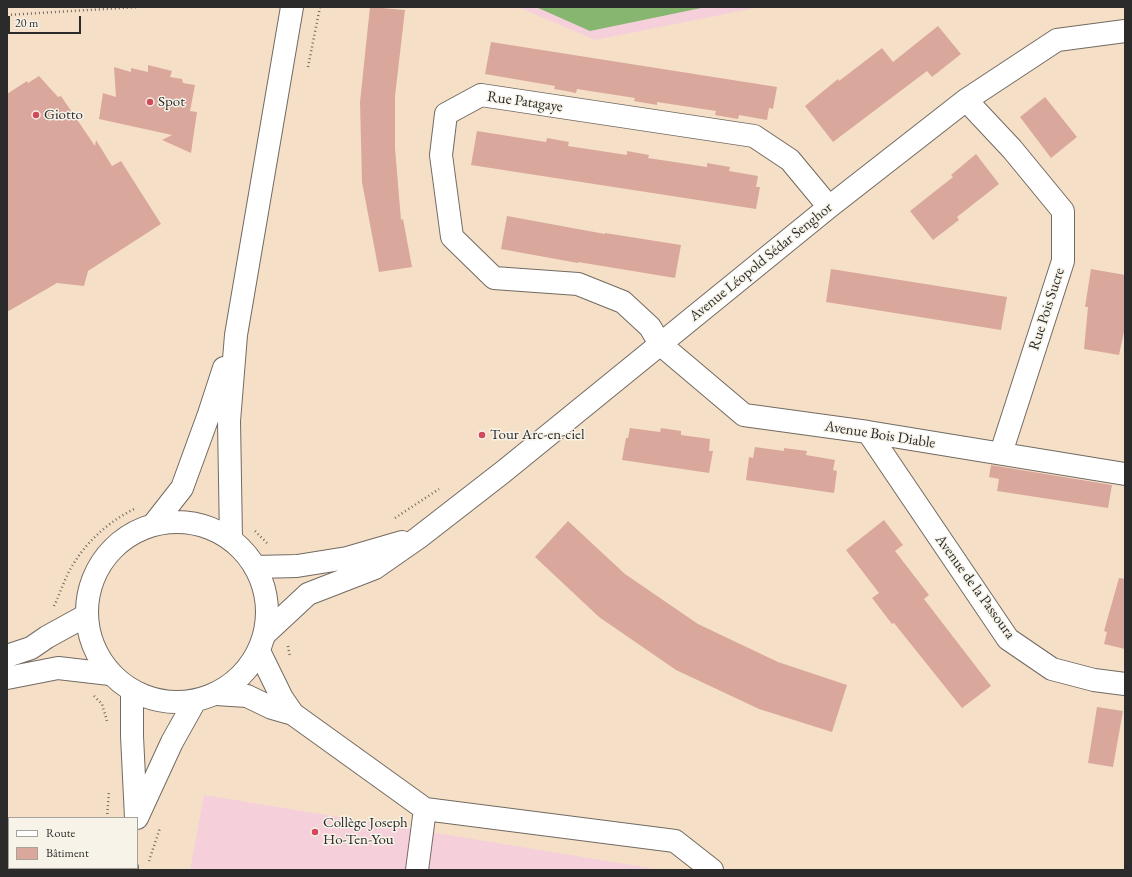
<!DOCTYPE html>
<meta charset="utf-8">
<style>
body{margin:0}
#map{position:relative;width:1132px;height:877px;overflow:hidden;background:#f5e0c7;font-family:"EB Garamond",serif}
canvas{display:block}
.frame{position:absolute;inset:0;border:8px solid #2b2b2b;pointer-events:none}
.legend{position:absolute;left:8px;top:817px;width:130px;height:52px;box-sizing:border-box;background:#f7f3e8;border:1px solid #a5a39c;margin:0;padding:5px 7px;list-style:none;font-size:12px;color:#2b2b2b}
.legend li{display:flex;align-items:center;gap:8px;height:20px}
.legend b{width:20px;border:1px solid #a5a39c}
.scale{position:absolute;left:8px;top:16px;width:73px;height:18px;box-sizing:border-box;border:2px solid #2b2b2b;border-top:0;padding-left:5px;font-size:12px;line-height:14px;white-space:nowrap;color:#2b2b2b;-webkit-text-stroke:3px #f7f3e8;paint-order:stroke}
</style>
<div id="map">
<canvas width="1132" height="877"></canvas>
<div class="frame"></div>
<ul class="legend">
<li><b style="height:5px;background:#fff"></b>Route</li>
<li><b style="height:11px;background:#daa79d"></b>Bâtiment</li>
</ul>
<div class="scale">20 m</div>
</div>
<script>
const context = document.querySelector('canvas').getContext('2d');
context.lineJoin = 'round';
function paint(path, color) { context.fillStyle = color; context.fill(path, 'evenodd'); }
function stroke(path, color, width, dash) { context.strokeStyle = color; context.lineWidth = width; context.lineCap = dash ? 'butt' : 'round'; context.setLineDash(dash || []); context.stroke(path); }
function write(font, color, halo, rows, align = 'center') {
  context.font = font + ' "EB Garamond",serif'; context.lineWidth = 3; context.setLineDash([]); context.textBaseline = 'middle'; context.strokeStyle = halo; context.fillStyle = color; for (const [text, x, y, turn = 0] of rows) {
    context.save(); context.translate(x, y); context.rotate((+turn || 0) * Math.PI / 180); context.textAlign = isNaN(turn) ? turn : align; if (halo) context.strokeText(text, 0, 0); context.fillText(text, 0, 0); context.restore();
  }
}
const built = new Path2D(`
 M 518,7 L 760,7 L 595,40 Z
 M 204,795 L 662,870 L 190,870 Z`);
const forest = new Path2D(`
 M 536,7 L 706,7 L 590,31 Z`);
const building = new Path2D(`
 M 370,7 L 405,10 L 395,96 L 395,148 L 401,220 L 403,219 L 412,267 L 379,272 L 362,182 L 360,102 Z
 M 938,26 L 961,54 L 932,77 L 927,71 L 833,142 L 805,106 L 838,79 L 839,81 L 882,48 L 893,62 Z
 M 491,42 L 777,87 L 773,109 L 769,108 L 767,120 L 739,115 L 738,119 L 715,115 L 716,111 L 657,102 L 657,105 L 634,101 L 635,98 L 577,89 L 576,93 L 566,91 L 554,89 L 555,86 L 485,74 Z
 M 148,65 L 172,71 L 170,77 L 182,79 L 183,83 L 195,85 L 190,111 L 197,112 L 191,153 L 162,140 L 172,135 L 99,119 L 103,93 L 116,97 L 114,67 L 131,72 L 131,68 L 148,72 Z
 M 39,76 L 58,97 L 61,96 L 95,146 L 96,140 L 112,166 L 121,161 L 161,224 L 88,271 L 84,286 L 57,283 L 7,312 L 7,94 L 27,81 L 28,83 Z
 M 1045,97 L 1077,137 L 1051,158 L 1020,117 Z
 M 477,131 L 546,142 L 547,138 L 569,142 L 568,146 L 627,155 L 627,151 L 649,155 L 648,158 L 707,167 L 707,163 L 730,167 L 729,171 L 758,176 L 756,187 L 760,187 L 756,209 L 471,165 Z
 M 976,154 L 999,184 L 957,217 L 959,220 L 933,240 L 910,211 L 953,177 L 951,175 Z
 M 507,216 L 605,234 L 605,233 L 681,245 L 675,278 L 578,262 L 578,263 L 501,249 Z
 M 831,269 L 1007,297 L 1001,330 L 826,302 Z
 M 1091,269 L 1125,275 L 1125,327 L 1119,355 L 1084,349 L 1088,307 L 1085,307 Z
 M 630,428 L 660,432 L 661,428 L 681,431 L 681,435 L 710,439 L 709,451 L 713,451 L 709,473 L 622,460 L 626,438 L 628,438 Z
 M 755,447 L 784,451 L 784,448 L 807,451 L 806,455 L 835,460 L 833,470 L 837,471 L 834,493 L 746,480 L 749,457 L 753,458 Z
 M 991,465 L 1112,485 L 1108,508 L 997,491 L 999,479 L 989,477 Z
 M 884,520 L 903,545 L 895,551 L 929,595 L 924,599 L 991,686 L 962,708 L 894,623 L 892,624 L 872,598 L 879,593 L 846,550 Z
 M 568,521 L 625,574 L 698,624 L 778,662 L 847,685 L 832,732 L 759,709 L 676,670 L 599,617 L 535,557 Z
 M 1119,578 L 1125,579 L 1125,649 L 1104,644 L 1107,632 L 1104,631 Z
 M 1097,707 L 1123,711 L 1113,767 L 1088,763 Z`);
const path = new Path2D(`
 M 7,15 L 138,7
 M 308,67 L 320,7
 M 395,518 L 439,489
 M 255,531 L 267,543
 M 54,606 C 60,594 64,580 71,568 C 85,543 108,522 134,509
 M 288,646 L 290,657
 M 94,696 L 102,704 L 107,721
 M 107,818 L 109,791
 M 149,861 L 160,828
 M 100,870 L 101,868`);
const street = new Path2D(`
 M 966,100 L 1012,149 L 1063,211 L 1063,261 L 1001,453
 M 829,207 L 790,160 L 754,136 L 481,95 L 446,114 L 441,155 L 452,237 L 494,278 L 578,284 L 623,302 L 650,327 L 660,344 L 744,415 L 868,432 L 1125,474
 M 868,432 L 1008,639 L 1052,669 L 1094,680 L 1125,684
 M 255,567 L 297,566 L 347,558 L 402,542
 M 265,634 L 308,594 L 375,568 L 418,538 L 503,472 L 829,207 L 966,100 L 1057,40 L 1125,31
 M 259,651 L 282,698 L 293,714
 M 7,656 L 31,648 L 47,637 L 87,615
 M 7,678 L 58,668 L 110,674
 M 216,694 L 247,696 L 272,708 L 293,714 L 425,809
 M 417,870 L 425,809 L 675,841 L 712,870`);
const secondary = new Path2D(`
 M87 612a90 90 0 1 1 180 0a90 90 0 1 1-180 0Z
 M 153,525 L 182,488 L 209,414 L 224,368
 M 231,539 L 229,421 L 236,335 L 292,7
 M 132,691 L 132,736 L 136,818
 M 137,818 L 172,742 L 195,701
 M 127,870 L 127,868`);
const markers = [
 [150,102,4,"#d1495b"],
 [36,115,4,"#d1495b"],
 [482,435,4,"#d1495b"],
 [315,832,4,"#d1495b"]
];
const poiNames = [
 ["Spot",158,102],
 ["Giotto",44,115],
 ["Tour Arc-en-ciel",490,435],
 ["Collège Joseph",323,823],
 ["Ho-Ten-You",323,840]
];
const streetNames = [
 ["Rue Patagaye",525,102,8],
 ["Avenue Léopold Sédar Senghor",761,262,-39],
 ["Rue Pois Sucre",1047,309,-72],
 ["Avenue Bois Diable",880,435,9],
 ["Avenue de la Passoura",975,587,54]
];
paint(built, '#f5cfda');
paint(forest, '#86b670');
paint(building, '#daa79d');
stroke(street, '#726a62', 24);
stroke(secondary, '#726a62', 24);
stroke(path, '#726a62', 2.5, [1, 3]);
stroke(street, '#fff', 22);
stroke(secondary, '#fff', 22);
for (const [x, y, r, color] of markers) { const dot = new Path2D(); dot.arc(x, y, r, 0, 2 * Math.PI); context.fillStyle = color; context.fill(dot); stroke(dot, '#f7f3e8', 1.5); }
write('15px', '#2b2b2b', '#f7f3e8', poiNames, 'left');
write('15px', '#2b2b2b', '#f7f3e8', streetNames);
</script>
